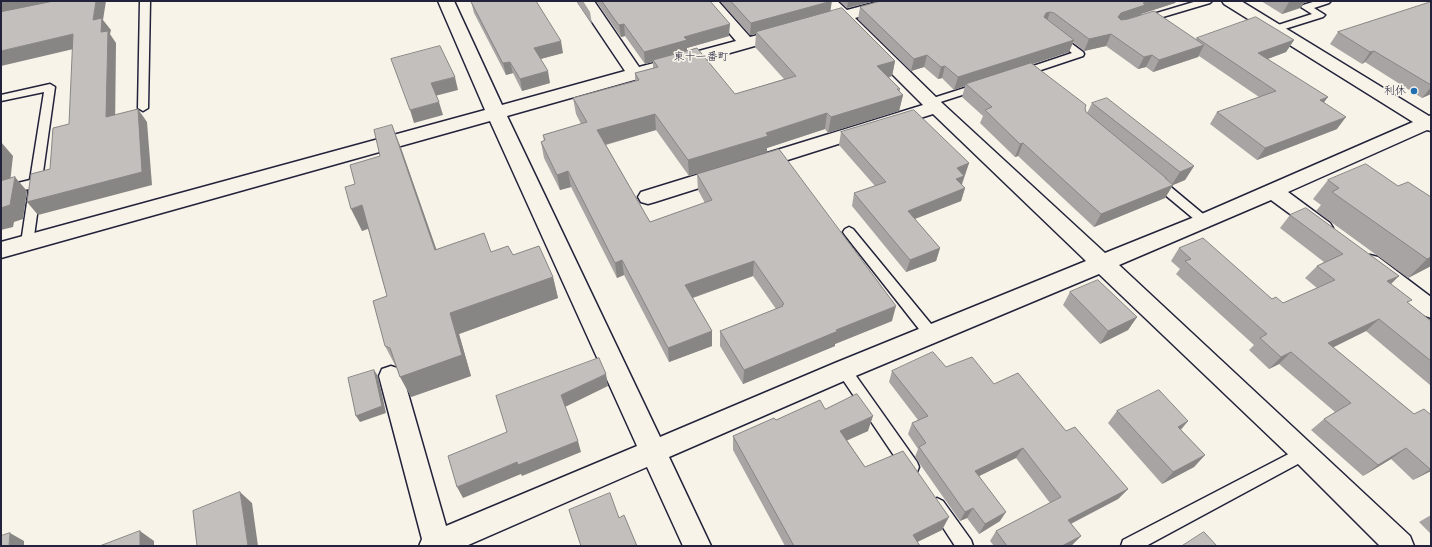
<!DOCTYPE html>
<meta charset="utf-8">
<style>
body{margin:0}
#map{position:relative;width:1432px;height:547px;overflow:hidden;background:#f7f3e8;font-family:"Shantell Sans",sans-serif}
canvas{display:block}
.frame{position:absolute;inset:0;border:2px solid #22223b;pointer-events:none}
</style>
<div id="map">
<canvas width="1432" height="547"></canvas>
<div class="frame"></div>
</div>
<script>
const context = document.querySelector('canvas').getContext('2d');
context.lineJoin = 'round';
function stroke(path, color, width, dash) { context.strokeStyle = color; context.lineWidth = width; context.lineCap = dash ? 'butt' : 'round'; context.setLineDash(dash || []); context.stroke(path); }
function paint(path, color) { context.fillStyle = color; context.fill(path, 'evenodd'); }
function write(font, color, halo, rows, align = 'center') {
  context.font = font + ' "Shantell Sans","Klee One",sans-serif'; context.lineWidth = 3.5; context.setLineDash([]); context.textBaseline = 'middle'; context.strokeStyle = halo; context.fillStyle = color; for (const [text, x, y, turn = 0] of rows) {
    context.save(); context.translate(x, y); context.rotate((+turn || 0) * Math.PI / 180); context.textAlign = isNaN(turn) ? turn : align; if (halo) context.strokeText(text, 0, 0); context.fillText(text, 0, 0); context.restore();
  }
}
const lane = new Path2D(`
 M 140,1 L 150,1 L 148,108 L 143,111 L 138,108 Z
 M 1197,1 L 1212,1 L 1210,3 L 1146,22 L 1140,22 L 1138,20 L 1140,18 Z
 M 1316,1 L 1331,1 L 1329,3 L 1314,8 L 1325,15 L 1323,17 L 1275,32 L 1270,29 L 1272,27 L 1312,14 L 1301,7 L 1303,5 Z
 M 1057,34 L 1060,35 L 1083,52 L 1084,54 L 1083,56 L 1026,75 L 1018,75 L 1017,73 L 1018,71 L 1072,53 L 1054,39 L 1052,37 Z
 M 980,83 L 984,84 L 985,86 L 984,88 L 931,105 L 926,102 L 927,100 Z
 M 50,84 L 55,87 L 33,243 L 31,246 L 27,248 L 23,246 L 21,243 L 29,189 L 1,195 L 1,187 L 30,180 L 44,92 L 1,101 L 1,95 Z
 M 1156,177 L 1160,178 L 1208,218 L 1210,221 L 1208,224 L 1204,225 L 1200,224 L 1152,184 L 1150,181 L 1152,178 Z
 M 849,227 L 853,229 L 936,330 L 938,334 L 936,338 L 931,340 L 926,338 L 845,235 L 843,232 L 845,229 Z
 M 844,364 L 849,366 L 917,462 L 919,467 L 917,472 L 911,474 L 905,472 L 839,374 L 837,370 L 839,366 Z
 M 1304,446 L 1309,448 L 1312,453 L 1309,458 L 1146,546 L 1121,546 L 1123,540 Z
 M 937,498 L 943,501 L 971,540 L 973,546 L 955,546 L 929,506 L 931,501 Z`);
const street = new Path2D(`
 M 438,1 L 454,1 L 502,105 L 625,71 L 578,1 L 594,1 L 639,67 L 736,41 L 702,1 L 718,1 L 750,37 L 784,28 L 790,30 L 792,33 L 790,36 L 507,116 L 660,437 L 835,363 L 1086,261 L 933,114 L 655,202 L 648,204 L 641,202 L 638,197 L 641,192 L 923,105 L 840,22 L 819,28 L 813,26 L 811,23 L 813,20 L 832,14 L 820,1 L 837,1 L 847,10 L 881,1 L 907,1 L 905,4 L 855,18 L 942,103 L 1105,253 L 1197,216 L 1413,122 L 1224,4 L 1222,1 L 1241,1 L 1429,116 L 1431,115 L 1431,131 L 1427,130 L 1288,192 L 1330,223 L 1333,228 L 1330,233 L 1323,236 L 1316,233 L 1271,200 L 1119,265 L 1410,536 L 1414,546 L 1380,546 L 1295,461 L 1099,274 L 853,377 L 669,457 L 711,546 L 683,546 L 647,467 L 466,546 L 419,546 L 422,539 L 379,376 L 382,369 L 391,366 L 400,369 L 403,376 L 446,526 L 637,446 L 490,121 L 1,258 L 1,242 L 485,110 Z
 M 1370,255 L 1378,257 L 1431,297 L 1431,318 L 1423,315 L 1362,269 L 1359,263 L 1362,257 Z`);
const wall = new Path2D(`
 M 471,1 L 563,53 L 540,59 L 550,83 L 522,91 L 513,73 L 506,75 L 474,13 Z
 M 576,1 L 583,1 L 590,12 L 592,24 Z
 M 596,1 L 710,1 L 729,36 L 687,48 L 687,51 L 735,94 L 784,79 L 755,47 L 756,34 L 750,35 L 720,1 L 831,1 L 830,11 L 895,61 L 892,76 L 889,77 L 899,91 L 903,95 L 899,111 L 828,133 L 825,129 L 767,148 L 767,152 L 689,176 L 656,130 L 606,145 L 650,222 L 705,203 L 698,190 L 697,174 L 892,321 L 835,344 L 835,346 L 743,384 L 720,346 L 720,331 L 776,309 L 753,276 L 693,298 L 712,331 L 712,346 L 669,362 L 624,275 L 617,278 L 571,187 L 560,190 L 544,158 L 541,142 L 544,141 L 543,135 L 581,124 L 576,114 L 573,98 L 635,81 L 635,73 L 653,68 L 653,62 L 645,64 L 625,36 L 621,37 Z
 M 839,1 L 875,1 L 847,8 Z
 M 881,1 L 1176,1 L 1175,3 L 1141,14 L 1140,16 L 1196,39 L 1197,38 L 1294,40 L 1286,52 L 1268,59 L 1324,102 L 1337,129 L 1257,160 L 1210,124 L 1217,112 L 1259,97 L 1199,56 L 1198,57 L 1153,72 L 1146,67 L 1138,69 L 1106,46 L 1084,51 L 1073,42 L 1069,52 L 1033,64 L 1085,109 L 1086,112 L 1087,113 L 1092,103 L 1194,166 L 1185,180 L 1173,185 L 1165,198 L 1094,227 L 1018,156 L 1015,157 L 980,123 L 983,116 L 962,97 L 965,86 L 954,90 L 942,78 L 938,79 L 924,67 L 911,71 L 858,19 L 860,7 Z
 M 1261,1 L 1311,1 L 1304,3 L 1300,8 L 1282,14 Z
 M 1431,2 L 1431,94 L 1422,98 L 1365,62 L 1362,64 L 1330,44 L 1338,32 Z
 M 841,132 L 969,163 L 962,185 L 965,188 L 961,201 L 915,219 L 940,248 L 936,261 L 906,272 L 852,206 L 854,193 L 875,186 L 839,145 Z
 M 401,148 L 436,249 L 491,252 L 513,255 L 553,277 L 558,298 L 459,334 L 471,376 L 411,397 L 395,365 L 385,346 L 387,296 L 368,229 L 362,231 L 355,184 L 380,156 Z
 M 1328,180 L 1431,197 L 1431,266 L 1408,278 L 1316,211 L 1321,205 L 1313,199 Z
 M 1290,215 L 1390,284 L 1408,303 L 1431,321 L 1431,385 L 1430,385 L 1366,331 L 1333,347 L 1414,414 L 1431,415 L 1431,471 L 1413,480 L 1391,459 L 1363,476 L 1311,430 L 1324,419 L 1335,412 L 1279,364 L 1269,369 L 1249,350 L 1254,345 L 1176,274 L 1180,269 L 1171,261 L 1179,248 L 1272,299 L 1283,303 L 1317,288 L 1305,278 L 1317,266 L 1324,262 L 1280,228 Z
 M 1070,292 L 1137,317 L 1128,330 L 1100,344 L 1063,305 Z
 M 946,367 L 994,384 L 1066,431 L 1128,489 L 1118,499 L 1071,524 L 1081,536 L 1071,546 L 994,546 L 990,541 L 996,531 L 1050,503 L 1016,458 L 979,476 L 1000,521 L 979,534 L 967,518 L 960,521 L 915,457 L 918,449 L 908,434 L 912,423 L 918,420 L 889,382 L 892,371 Z
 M 825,409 L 868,431 L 847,440 L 865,467 L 942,530 L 917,542 L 920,546 L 785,546 L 733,450 L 733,436 L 776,420 Z
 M 1117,411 L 1188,421 L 1181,430 L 1205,455 L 1194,467 L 1162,484 L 1108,423 Z
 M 1431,515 L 1431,534 L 1419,522 Z`);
const shadedWall = new Path2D(`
 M 1,1 L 61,1 L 1,13 Z
 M 96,1 L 106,1 L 103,20 L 111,30 L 110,34 L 116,43 L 115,130 L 106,117 L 93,20 Z
 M 832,1 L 830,13 L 756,32 L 756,34 L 750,35 L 751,23 Z
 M 848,1 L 875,1 L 847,8 Z
 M 1150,1 L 1176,1 L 1175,3 L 1141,14 L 1140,17 L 1116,25 L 1118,17 L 1121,13 Z
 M 1292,1 L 1311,1 L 1304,3 L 1300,8 L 1282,14 L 1289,2 Z
 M 1050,12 L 1046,24 L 1044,17 L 1046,13 Z
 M 624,24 L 625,36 L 621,37 L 619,25 Z
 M 730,24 L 729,36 L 687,48 L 687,52 L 653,60 L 653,62 L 645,64 L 644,52 L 684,37 Z
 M 73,34 L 82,47 L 1,66 L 1,51 Z
 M 1111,34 L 1106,46 L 1084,51 L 1089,39 Z
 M 1074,40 L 1069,52 L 968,85 L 966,84 L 965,86 L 954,90 L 958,77 Z
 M 1294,40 L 1286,52 L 1251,65 L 1258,53 Z
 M 561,41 L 563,53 L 537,60 L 534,48 Z
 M 1204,45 L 1198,57 L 1153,72 L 1159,60 Z
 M 1374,51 L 1365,62 L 1362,64 L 1370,52 Z
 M 927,55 L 924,67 L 911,71 L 914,59 Z
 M 1152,55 L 1146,67 L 1138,69 L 1144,57 Z
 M 895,61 L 892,76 L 874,82 L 877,66 Z
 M 510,62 L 513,73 L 506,75 L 503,63 Z
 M 945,66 L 942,78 L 938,79 L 941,67 Z
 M 548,71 L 550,83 L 522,91 L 520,79 Z
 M 455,77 L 458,90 L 435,96 L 431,83 Z
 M 1431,87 L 1431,94 L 1422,98 Z
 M 900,89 L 898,96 L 903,95 L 899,111 L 828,133 L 831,117 Z
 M 1328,97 L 1319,109 L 1320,100 Z
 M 439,102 L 443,115 L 414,123 L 410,110 Z
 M 138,109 L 147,122 L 152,185 L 38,215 L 27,202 Z
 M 827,113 L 825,129 L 767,148 L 767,152 L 689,176 L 688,160 L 766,133 Z
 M 655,114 L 656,130 L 600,146 L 597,130 Z
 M 1346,117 L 1337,129 L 1257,160 L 1265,148 Z
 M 392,125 L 401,148 L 444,271 L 435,250 Z
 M 1,142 L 13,156 L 10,183 L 1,188 Z
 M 1023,143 L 1018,156 L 1015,157 L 1020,144 Z
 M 969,163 L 960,188 L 952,192 L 957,168 Z
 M 1194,166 L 1185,180 L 1173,185 L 1165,198 L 1094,227 L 1101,214 L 1165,178 L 1166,178 L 1158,191 L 1171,186 L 1180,172 Z
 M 568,171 L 571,187 L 560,190 L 557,175 Z
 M 15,177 L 27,191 L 23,219 L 14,222 L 13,227 L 1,230 L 1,208 Z
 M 965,188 L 961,201 L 904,223 L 908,211 Z
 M 362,205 L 372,227 L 362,231 L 351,209 Z
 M 940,248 L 936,261 L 906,272 L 910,260 Z
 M 1431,257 L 1431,266 L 1408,278 L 1427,259 Z
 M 622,260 L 624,275 L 617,278 L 615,263 Z
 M 754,261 L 753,276 L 686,300 L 685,285 Z
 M 1399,276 L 1386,289 L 1387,281 Z
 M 553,277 L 558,298 L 459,334 L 471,376 L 411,397 L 400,377 L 450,313 Z
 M 896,306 L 892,321 L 835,344 L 835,346 L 743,384 L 744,370 L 836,330 Z
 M 1137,317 L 1128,330 L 1100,344 L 1108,331 Z
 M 1379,319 L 1366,331 L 1316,356 L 1328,343 Z
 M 712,331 L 712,346 L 669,362 L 668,348 Z
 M 1291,352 L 1279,364 L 1269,369 L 1281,357 Z
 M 374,370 L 378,376 L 386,413 L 360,422 L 356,416 Z
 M 606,374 L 608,386 L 565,407 L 561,395 Z
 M 873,416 L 868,431 L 837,445 L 840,431 Z
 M 1188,421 L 1177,433 L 1178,427 Z
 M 578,441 L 581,452 L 522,476 L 521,474 L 463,498 L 457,487 L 517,462 Z
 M 1023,448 L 1016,458 L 969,481 L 975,471 Z
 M 1406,448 L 1391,459 L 1363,476 L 1378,465 Z
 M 1205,455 L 1194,467 L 1162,484 L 1173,472 Z
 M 1431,469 L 1431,471 L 1413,480 Z
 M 1128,489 L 1118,499 L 1060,529 L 1068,520 Z
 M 240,492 L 252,503 L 258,546 L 248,546 Z
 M 973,508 L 967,518 L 960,521 L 965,512 Z
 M 1006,512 L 1000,521 L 979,534 L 985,524 Z
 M 949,517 L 942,530 L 909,546 L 913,535 Z
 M 140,531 L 154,541 L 154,546 L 140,546 Z
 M 10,533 L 24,541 L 24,546 L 9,546 Z
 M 1081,536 L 1071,546 L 1062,546 Z`);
const building = new Path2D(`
 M 54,1 L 96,1 L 93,20 L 102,18 L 101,32 L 108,31 L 106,117 L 138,109 L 142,172 L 27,202 L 31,174 L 50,169 L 53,128 L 69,124 L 73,34 L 1,51 L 1,12 Z
 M 471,1 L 536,1 L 561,41 L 534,48 L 548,71 L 520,79 L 510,62 L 503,63 Z
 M 602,1 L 710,1 L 730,24 L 684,37 L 687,40 L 644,52 L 624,24 L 619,25 Z
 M 731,1 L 832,1 L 751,23 Z
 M 881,1 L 1150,1 L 1143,3 L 1145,5 L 1121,13 L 1118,17 L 1121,20 L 1128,19 L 1154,11 L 1204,45 L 1159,60 L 1152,55 L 1144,57 L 1111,34 L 1089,39 L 1054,13 L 1050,12 L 1046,13 L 1044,17 L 1074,40 L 958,77 L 945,66 L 941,67 L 927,55 L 914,59 L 860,7 Z
 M 1431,2 L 1431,85 L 1374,51 L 1370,52 L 1338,32 Z
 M 842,8 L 895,61 L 877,66 L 900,89 L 897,89 L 903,95 L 831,117 L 827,113 L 766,133 L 768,136 L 688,160 L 655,114 L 597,130 L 650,222 L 712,200 L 697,174 L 779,149 L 896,306 L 836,330 L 838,331 L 744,370 L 720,331 L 783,306 L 782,305 L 784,304 L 754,261 L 685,285 L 712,331 L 668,348 L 622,260 L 615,263 L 568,171 L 557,175 L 541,142 L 545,140 L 543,135 L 587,122 L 573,98 L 639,80 L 635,73 L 658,67 L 653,60 L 697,48 L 735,94 L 796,76 L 756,32 Z
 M 1256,17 L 1294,40 L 1258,53 L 1328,97 L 1320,100 L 1346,117 L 1265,148 L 1217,112 L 1276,91 L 1197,38 Z
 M 440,46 L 455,77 L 431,83 L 439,102 L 410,110 L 391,59 Z
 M 1031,63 L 1086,105 L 1085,108 L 1086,112 L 1166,178 L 1165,178 L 1173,185 L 1101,214 L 1023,143 L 1020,144 L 985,110 L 992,107 L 966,84 Z
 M 1107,98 L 1194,166 L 1180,172 L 1092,103 Z
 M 914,110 L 969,163 L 957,168 L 964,176 L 956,179 L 965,188 L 908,211 L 940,248 L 910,260 L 854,193 L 886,182 L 841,132 Z
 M 392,125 L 435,250 L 484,233 L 491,252 L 508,246 L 513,255 L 539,246 L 553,277 L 450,313 L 462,355 L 400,377 L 390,348 L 385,346 L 373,301 L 387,296 L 362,205 L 351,209 L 345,187 L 355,184 L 350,165 L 380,156 L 374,130 Z
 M 1366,164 L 1398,186 L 1408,182 L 1431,197 L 1431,257 L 1427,259 L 1332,192 L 1339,188 L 1328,180 Z
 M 15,177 L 10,205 L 1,208 L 1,181 Z
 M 1306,208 L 1399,276 L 1387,281 L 1412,300 L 1407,302 L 1431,321 L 1431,361 L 1379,319 L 1328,343 L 1414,414 L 1424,409 L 1431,415 L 1431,469 L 1430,469 L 1406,448 L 1378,465 L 1324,419 L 1351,403 L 1291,352 L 1281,357 L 1260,338 L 1267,334 L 1185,261 L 1191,259 L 1179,248 L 1203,238 L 1272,299 L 1276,297 L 1283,303 L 1335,280 L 1317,266 L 1343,254 L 1290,215 Z
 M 1098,280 L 1137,317 L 1108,331 L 1070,292 Z
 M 933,352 L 946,367 L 972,357 L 994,384 L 1018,373 L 1066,431 L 1075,427 L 1128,489 L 1068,520 L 1081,536 L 1062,546 L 1007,546 L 996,531 L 1061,497 L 1023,448 L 975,471 L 1006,512 L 985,524 L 973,508 L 965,512 L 919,447 L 926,443 L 912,423 L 928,416 L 892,371 Z
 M 599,358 L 606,374 L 561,395 L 578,441 L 518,465 L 517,462 L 457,487 L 448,456 L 507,432 L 496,396 Z
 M 374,370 L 382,406 L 356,416 L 348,378 Z
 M 1159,390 L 1188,421 L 1178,427 L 1205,455 L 1173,472 L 1117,411 Z
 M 857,394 L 873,416 L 840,431 L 865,467 L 903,451 L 949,517 L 913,535 L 920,546 L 794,546 L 733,436 L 774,418 L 776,420 L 820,400 L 825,409 Z
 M 240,492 L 248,546 L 197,546 L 193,511 Z
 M 610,493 L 619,518 L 624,515 L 637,546 L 581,546 L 569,510 Z
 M 140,531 L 140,546 L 100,546 Z
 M 1204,532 L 1217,546 L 1182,546 Z
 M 10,533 L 9,546 L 1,546 L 1,536 Z`);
const markers = [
 [1414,91,4,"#1f6fb2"]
];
const farQuarternames = [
 ["東十一番町",701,57]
];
const poiNames = [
 ["利休",1406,91]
];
stroke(lane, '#22223b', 3);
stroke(street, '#22223b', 3);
paint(lane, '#f7f3e8');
paint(street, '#f7f3e8');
paint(wall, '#a7a4a3');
paint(shadedWall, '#888684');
paint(building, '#c2bfbd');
stroke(building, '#888684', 1);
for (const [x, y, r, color] of markers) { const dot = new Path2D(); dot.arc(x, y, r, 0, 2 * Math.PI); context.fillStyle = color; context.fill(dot); stroke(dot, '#f7f3e8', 1.5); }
write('11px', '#22223b', '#f7f3e8', farQuarternames);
write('11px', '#22223b', '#f7f3e8', poiNames, 'right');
</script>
